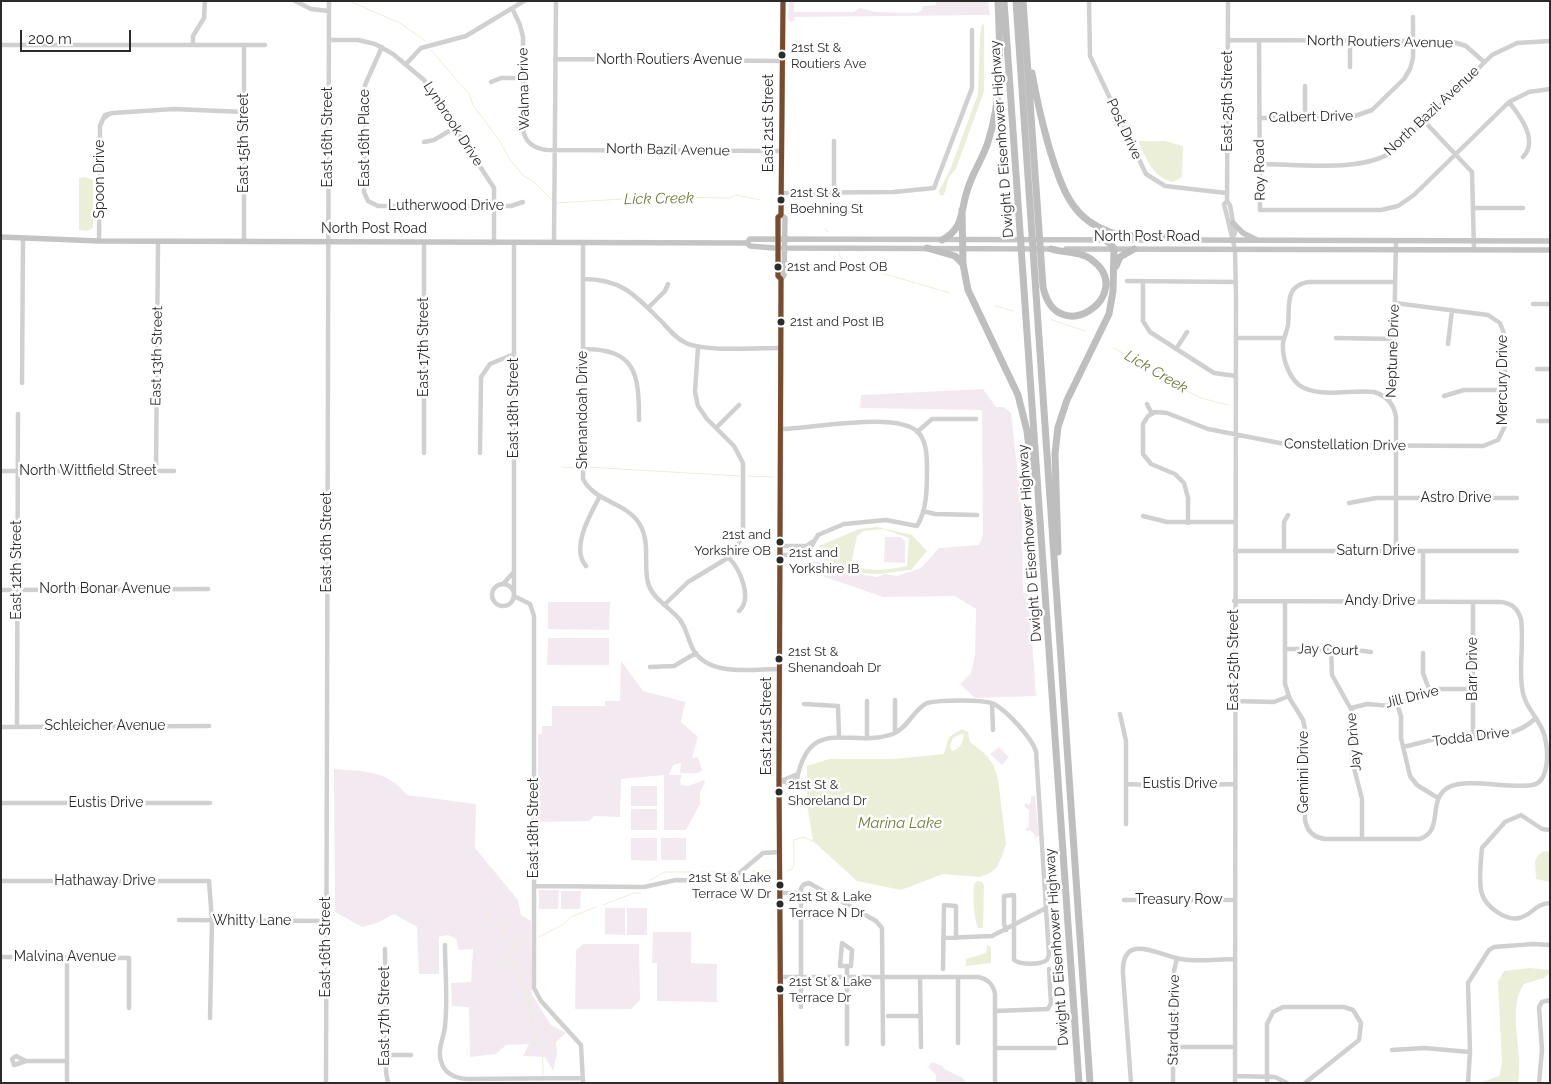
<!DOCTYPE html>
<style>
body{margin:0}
#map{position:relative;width:1551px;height:1084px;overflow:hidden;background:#fff;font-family:Raleway,sans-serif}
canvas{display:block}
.frame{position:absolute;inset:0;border:2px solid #2b2b2b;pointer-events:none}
.scale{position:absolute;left:20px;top:30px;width:111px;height:22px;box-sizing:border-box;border:2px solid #2b2b2b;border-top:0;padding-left:6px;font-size:15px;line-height:18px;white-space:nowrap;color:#2b2b2b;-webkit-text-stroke:4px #fff;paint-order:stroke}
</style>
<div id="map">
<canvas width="1551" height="1084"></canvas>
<div class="frame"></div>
<div class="scale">200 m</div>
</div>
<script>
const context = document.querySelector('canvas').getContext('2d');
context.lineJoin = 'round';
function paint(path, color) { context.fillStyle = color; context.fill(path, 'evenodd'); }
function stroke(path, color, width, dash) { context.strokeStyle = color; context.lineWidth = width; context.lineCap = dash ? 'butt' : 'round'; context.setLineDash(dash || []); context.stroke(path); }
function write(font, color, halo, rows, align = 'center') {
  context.font = font + ' Raleway,sans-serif'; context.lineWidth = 5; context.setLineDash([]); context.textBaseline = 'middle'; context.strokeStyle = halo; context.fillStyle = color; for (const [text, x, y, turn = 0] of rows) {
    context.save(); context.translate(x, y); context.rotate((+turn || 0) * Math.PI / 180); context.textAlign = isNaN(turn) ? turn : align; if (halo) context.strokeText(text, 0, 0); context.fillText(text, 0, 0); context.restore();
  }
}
const green = new Path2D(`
 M 789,1 L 794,1 L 794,12 L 853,12 L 860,8 L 876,12 L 917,13 L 922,10 L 923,6 L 936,5 L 936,1 L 988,1 L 990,15 L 795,17 L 794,21 L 790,22 L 788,18 Z
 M 983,389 L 996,407 L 1003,407 L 1011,413 L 1022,510 L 1023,593 L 1029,594 L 1036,696 L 975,698 L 960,684 L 971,673 L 975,655 L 976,609 L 955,596 L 883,597 L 805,570 L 811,562 L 824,562 L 855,573 L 877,577 L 885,574 L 897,576 L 921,568 L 939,548 L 979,545 L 983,535 L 982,410 L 860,408 L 861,395 Z
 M 885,537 L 900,537 L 905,541 L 905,563 L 884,562 Z
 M 548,602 L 610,602 L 609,630 L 548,629 Z
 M 548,638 L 609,638 L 609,665 L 547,665 Z
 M 621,661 L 643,691 L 685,702 L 681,722 L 698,737 L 692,758 L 698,757 L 702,770 L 698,773 L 680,773 L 681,763 L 673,765 L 669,775 L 682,775 L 680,781 L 681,785 L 688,786 L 704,780 L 705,782 L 700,792 L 700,804 L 686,830 L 664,830 L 664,775 L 621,779 L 620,817 L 594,816 L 589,821 L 538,822 L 538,734 L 542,734 L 542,726 L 552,726 L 552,706 L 605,706 L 605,701 L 620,701 Z
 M 999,747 L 1009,757 L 1002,765 L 990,754 Z
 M 334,769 C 365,772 386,769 407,795 L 476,804 L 475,848 L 518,900 L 521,915 L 531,921 L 532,995 L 551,1025 L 566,1033 L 556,1042 L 557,1054 L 553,1071 L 545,1057 L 523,1056 L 529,1044 L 506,1045 L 496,1054 L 470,1057 L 469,1007 L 452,1006 L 451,983 L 471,982 L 473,949 L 459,950 L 456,939 L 448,935 L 439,937 L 439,974 L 419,974 L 417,927 L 394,914 L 377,923 L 362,927 L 335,912 Z
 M 631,786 L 657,786 L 657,806 L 631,806 Z
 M 1031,796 L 1035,796 L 1039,835 L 1035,840 L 1036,837 L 1030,830 L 1026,831 L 1025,829 L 1029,826 L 1029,810 L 1024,806 L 1025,803 L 1028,805 L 1031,802 Z
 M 631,809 L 657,809 L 657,830 L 631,830 Z
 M 631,838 L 657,838 L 657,861 L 631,860 Z
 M 661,838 L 686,838 L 686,860 L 661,860 Z
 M 539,890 L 559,890 L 558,909 L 539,909 Z
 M 561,891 L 581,891 L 580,909 L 561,909 Z
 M 605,908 L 625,908 L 625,935 L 605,934 Z
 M 627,908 L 647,908 L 647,935 L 627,935 Z
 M 653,932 L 691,932 L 691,963 L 717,964 L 717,1002 L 657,1001 L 657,963 L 652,963 Z
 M 583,944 L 639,944 L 640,1000 L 631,1009 L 575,1009 L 576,950 Z
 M 932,1062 L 943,1066 L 944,1069 L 963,1078 L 966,1083 L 936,1083 L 936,1075 L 928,1067 Z`);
const water = new Path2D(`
 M 982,24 L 984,25 L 984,91 L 956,169 L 949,177 L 944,195 L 940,195 L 939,191 L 950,170 L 978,94 L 980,37 Z
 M 1138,141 L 1165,141 L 1183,146 L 1182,177 L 1173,182 C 1152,177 1147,159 1138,141 Z
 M 85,177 L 93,180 L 93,228 L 87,231 L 79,230 L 79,178 Z
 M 877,527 L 912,535 L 927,551 L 911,570 C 895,571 875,577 860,572 C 854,570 848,567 842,565 C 828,562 818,561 819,546 L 859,529 ZM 883,529 L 909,538 L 907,566 C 888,570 868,573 851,564 L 857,536 L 864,531 Z
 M 962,729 L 968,732 L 970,742 L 984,753 L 993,764 L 998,779 L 1006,844 L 1002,856 L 997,867 L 990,873 L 980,877 L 943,874 L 901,890 L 857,881 L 813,841 L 807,804 L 807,766 L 829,759 L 893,759 L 944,754 L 949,737 ZM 961,734 L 964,735 C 963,742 960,749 952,751 L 950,746 L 953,738 Z
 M 1544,851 L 1550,852 L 1550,882 L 1536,879 L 1535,861 L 1538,855 Z
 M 977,881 L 982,882 L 984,886 L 983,928 L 978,928 C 973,914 973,897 974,884 Z
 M 987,945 L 991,947 L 991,963 L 966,966 L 966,959 L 986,953 Z
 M 1530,968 L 1550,970 L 1550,973 L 1544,978 L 1524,984 C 1506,1009 1524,1052 1518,1083 L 1479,1083 L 1499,1076 L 1502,1064 L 1498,982 L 1504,971 Z`);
const stream = new Path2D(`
 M 349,1 L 400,23 L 425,41
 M 431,50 L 460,84 L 469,93 L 473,105 L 499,140 L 511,161 L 524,176 L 534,182 L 553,201
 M 557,203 L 655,197 L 729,198 L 736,195 L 761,200
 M 789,206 L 794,207
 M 825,229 L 828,232
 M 839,253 L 842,260 L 851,264 L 950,293
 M 995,306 L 1013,311
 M 1052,320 L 1085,331
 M 1113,348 L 1155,369 L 1185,390 L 1201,398 L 1228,405
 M 562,467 L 576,468
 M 586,467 L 740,476
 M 748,476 L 774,477
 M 752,871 L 775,871
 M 787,871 L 792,869 L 794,865 L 794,840 L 803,837 L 813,841
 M 701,872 L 732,872
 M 649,881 L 664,872 L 692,872
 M 603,905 L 634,893 L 641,893
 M 481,910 L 519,948 L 510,952 L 507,958 C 524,977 530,1002 533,1027 C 533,1032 538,1039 540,1044 C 543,1053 543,1065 543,1075
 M 539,937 L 564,924 L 571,917 L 596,907
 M 542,1083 L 543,1081`);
const minor = new Path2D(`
 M 295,1 L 311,9 L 329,11
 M 1089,1 L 1090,56 L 1146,174 L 1165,186 L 1226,193
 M 1228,1 L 1227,201 L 1224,204 L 1235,249 L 1236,296 L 1235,1083
 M 512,8 L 520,25 L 523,37 L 523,129 C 525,142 534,149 548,150 L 782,151
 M 329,40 L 358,40 L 375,44 L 393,54 L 424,80 L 494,188 L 494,242
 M 1228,40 L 1450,41 L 1466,46 L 1484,62
 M 1259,40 L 1260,210 L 1381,210 L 1398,206 L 1414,195 L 1509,102 L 1529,92 L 1550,89
 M 1,45 L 265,45
 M 193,45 L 193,36 L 204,18 L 205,1
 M 382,47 L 365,85 L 364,192 L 368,201 L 378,206 L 511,206 L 523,202
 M 555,59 L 782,61
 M 406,64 L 421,48 L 466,36 L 524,1
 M 1350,67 L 1350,40
 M 491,82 L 501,78 L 523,78
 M 1509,102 C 1520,116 1539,140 1523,157
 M 109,114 L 103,119 L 105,115 L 113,113 L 174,109 L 244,112
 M 1259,118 L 1349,118 L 1372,110 L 1404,79 L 1410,69 L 1413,58 L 1413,17
 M 1305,118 L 1305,86
 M 1424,121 L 1472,172 L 1474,250
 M 424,142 L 434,140 L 456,127
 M 1261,164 C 1299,164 1368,174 1397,148 L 1492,55 L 1517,43 L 1550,41
 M 781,193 L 894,192 L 934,188 L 972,88 L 972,30
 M 834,193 L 834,141
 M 1227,201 L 1230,205 L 1235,233 L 1233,237
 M 1474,208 L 1523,208
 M 99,241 L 100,126 L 103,119
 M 244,241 L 244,45
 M 554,242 L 556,1
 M 583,242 L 583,479 C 595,502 625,502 639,523 C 651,542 643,563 648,583 C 653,600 669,606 680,620 C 687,629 688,641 694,651 C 711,677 753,669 779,669
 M 583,279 C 623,279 636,296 663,323 C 670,331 677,339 686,343 C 705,352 758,348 781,348
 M 1127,281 L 1236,282
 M 1143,281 L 1143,321 L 1150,332 L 1214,373 L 1236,376
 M 1395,282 L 1308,282 C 1284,286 1290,307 1288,325 C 1287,331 1284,337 1283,343 C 1282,357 1288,376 1299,385 C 1319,399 1351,389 1374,392 C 1387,396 1394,404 1396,417 L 1396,551
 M 1533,304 L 1550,304
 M 648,308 L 665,291 L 668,284
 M 1236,338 L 1284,338
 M 1336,338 L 1394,339
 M 1448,344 L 1452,310
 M 583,349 C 636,349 639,373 639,420
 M 1176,349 L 1187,332
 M 1537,369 L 1550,369
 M 22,383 L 23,239
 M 1444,396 L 1464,390 L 1505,390
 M 1389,400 L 1393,391 L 1396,241
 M 1147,404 L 1152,414
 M 1538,421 L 1550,421
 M 716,428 L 739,405
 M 917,432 L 932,419 L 976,419
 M 424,453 L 424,242
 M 480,453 L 481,377 L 490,364 L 514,354
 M 1,471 L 174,471
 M 156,471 L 158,241
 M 1349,503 L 1376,498 L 1517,498
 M 923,511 L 935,514 L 977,515
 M 1143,516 L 1167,522 L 1235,522
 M 1188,523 L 1188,498 L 1184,483 L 1175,474 L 1151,464 L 1143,454 L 1143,424 L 1148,416 L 1155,412 L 1167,413 L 1208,429 L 1290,445 L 1483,446 L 1498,440 L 1505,426 L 1505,336 L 1500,323 L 1488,315 L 1395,303
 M 780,546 L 806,546 L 812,542
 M 1235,551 L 1517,551
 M 1284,551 L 1284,522 L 1288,515
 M 780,555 L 806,555 L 818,535 L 844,524 L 886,520 L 917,526 C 927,510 927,488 927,470 C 927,458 927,443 919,433 C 900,410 809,429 781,429
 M 729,558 C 740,569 753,599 739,611
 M 586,566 C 570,548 591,513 600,496
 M 503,584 L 513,573
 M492 595a11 11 0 1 1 22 0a11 11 0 1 1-22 0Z
 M 1,590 L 208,589
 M 514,593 L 514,242
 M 514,596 L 530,604 L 534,616 L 534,988 L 541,1001 L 581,1045 L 583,1083
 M 1234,601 L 1501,602 C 1512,603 1518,609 1521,619 C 1524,642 1519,665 1522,688 C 1524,705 1535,714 1542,729 C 1549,743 1551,781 1533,785 C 1511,789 1468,778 1449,787 C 1426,799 1445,830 1420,839 L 1326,839 C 1314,838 1307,831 1305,820 L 1305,729 L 1303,720 L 1290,699 L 1285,684 L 1285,601
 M 1423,601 L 1423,551
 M 1473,602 L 1473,737
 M 664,605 L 688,582 L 731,556 L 743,535 L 743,463 L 734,446 L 707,419 L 698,406 L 695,392 L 698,347
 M 1285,649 L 1348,649 L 1371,652
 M 1331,649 L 1332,675 L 1352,711 L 1352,760 L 1362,799 L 1362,839
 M 1423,653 L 1423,673 L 1430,692
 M 650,667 L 674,666 L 696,653
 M 1234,701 L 1274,702 L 1289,696
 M 804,704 L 838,706 L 839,737
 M 992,704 L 993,730
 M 1397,704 L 1401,716 L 1401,738 L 1410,776 L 1417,785 L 1438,798
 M 1351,708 L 1367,704 L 1391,706 L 1438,689 L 1473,689
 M 1120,714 L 1126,741 L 1126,824
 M 1,727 L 209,726
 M 17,727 L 18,414
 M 895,733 L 895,700
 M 867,737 L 867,701
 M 1403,747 C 1418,744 1434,738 1450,737 C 1482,735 1510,742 1536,718
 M 779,780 L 789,783 L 797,779 C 810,714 850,749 893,734 C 908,728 913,710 927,703 C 940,700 982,699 994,704 C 1007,711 1031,737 1036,751 L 1049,955 L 1047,960 C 1040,965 1021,965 1014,960 L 1014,895 L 1004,896 L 1004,924 L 1006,930
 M 783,780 L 798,774
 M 1126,784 L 1172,786 L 1235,784
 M 1,803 L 210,803
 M 1550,830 L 1542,829 L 1521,815 L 1505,822 L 1482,848 C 1481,861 1478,882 1482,894 C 1486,907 1506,921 1519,918 C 1533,915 1534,904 1550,903
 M 1,881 L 209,881 L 212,921 L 210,1018
 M 534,886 L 644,887 L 676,880 L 721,881 L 737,875 L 763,853 L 779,852
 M 781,893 L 801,893
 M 1124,900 L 1235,900
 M 179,920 L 325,921
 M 943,938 L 992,936 L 1046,908
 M 842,943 L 852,950 L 851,966 L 840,966 Z
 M 445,945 C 445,971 448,1000 445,1026 C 444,1038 437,1049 441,1061 C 444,1073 455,1078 467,1079 L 583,1078
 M 385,949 L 386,1072 L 388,1083
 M 1,957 L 129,958 L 129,1008
 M 847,967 L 847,1044
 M 943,969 L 944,905 L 956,906 L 956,938
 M 781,977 L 978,977 C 988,979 993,984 995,994 L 995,1083
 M 920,977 L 921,1047
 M 958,977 L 958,1043
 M 801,1007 L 801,889 L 803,885 L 809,883 L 876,921 L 882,928 L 883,1044
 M 995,1011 L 1048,1009 L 1051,1003 L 1049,969
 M 888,1016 L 920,1016
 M 1173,1047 L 1235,1047
 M 995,1048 L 1055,1048
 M 1392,1050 L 1424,1048 L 1470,1052
 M 386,1055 L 411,1055
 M 16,1056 L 26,1061 L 14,1065 L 12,1059 Z
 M 26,1061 L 67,1061
 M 1235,1076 L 1275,1077 L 1287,1083
 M 67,1083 L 67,957
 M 326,1083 L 329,1
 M 1131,1083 L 1123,974 C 1121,930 1160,956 1181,959 C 1198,962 1217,959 1235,959
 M 1173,1083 L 1174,971 L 1177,958
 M 1267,1083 L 1267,1024 L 1273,1012 L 1283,1007 L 1344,1007 L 1353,1010 L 1361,1023 L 1359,1040 L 1305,1083
 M 1468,1083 L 1470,1052 L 1468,983 L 1489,950 L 1494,947 L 1533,944 L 1550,945
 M 1539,1083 L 1542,1050 L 1539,1007 L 1542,1002 L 1550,1000`);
const major = new Path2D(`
 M 1233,223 L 1243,233 L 1257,240
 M 1,237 L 99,241 L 747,243 L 750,246 L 774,248 L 1055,249
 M 1182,240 L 1550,241
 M 747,243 L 750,239 L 1158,240
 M 1066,249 L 1550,250
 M 781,279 L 784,275 L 785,218 L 781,215
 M 781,1083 L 779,780 L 781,348 L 781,279 L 778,276 L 778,217 L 781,215 L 783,1`);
const highway = new Path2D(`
 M 1004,1 L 1079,1083
 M 1016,1 L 1090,1083
 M 1023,1 L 1043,287 C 1057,351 1138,294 1092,260 C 1081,251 1065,253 1051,249
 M 1032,73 C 1038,107 1054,179 1073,205 C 1082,218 1095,227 1110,232 C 1134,239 1162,235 1186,240
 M 962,210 L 963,264 L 968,290 L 1018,395 L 1027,431 L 1033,481
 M 942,240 C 965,228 960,210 968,188 C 973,172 983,158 988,142 C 1003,96 1000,49 998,1
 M 927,248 L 955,256 L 963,264
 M 1116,266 L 1120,257 L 1134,249
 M 1058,552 L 1055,454 L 1058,427 L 1067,400 L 1109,314 L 1113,291 L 1114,249 L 1111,244 L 1105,240`);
const bus1 = new Path2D(`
 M 781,1083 L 779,780 L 781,279 L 778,276 L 778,217 L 781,215 L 783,1`);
const markers = [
 [782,55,4.5,"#2b2b2b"],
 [781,200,4.5,"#2b2b2b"],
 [778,267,4.5,"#2b2b2b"],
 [781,322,4.5,"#2b2b2b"],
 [780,542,4.5,"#2b2b2b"],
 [780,560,4.5,"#2b2b2b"],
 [779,659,4.5,"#2b2b2b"],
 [779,792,4.5,"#2b2b2b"],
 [780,885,4.5,"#2b2b2b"],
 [780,904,4.5,"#2b2b2b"],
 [780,989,4.5,"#2b2b2b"]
];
const busNames = [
 ["21st St &",791,48],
 ["Routiers Ave",791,64],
 ["21st St &",790,193],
 ["Boehning St",790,209],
 ["21st and Post OB",787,267],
 ["21st and Post IB",790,322],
 ["21st and",771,535,"right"],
 ["Yorkshire OB",771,551,"right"],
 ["21st and",789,553],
 ["Yorkshire IB",789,569],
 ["21st St &",788,652],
 ["Shenandoah Dr",788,668],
 ["21st St &",788,785],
 ["Shoreland Dr",788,801],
 ["21st St & Lake",771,878,"right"],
 ["Terrace W Dr",771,894,"right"],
 ["21st St & Lake",789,897],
 ["Terrace N Dr",789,913],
 ["21st St & Lake",789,982],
 ["Terrace Dr",789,998]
];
const streetNames = [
 ["North Routiers Avenue",1380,42,1],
 ["North Routiers Avenue",669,60],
 ["Walma Drive",524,89,-91],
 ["East 25th Street",1228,101,-90],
 ["North Bazil Avenue",1432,111,-43],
 ["Calbert Drive",1311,117,-1],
 ["East 21st Street",769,123,-90],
 ["Lynbrook Drive",453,124,57],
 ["Post Drive",1124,129,65],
 ["East 16th Street",328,137,-90],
 ["East 16th Place",365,138,-90],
 ["Dwight D Eisenhower Highway",1002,139,-94],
 ["East 15th Street",244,143,-90],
 ["North Bazil Avenue",668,150,1],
 ["Roy Road",1260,170,-91],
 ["Spoon Drive",100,179,-90],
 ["Lutherwood Drive",446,206],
 ["North Post Road",374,229],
 ["North Post Road",1147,237],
 ["East 17th Street",424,347,-90],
 ["Neptune Drive",1393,351,-88],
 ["East 13th Street",157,356,-89],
 ["Mercury Drive",1503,380,-90],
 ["East 18th Street",514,408,-90],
 ["Shenandoah Drive",583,410,-90],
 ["Constellation Drive",1345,445,1],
 ["North Wittfield Street",88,471],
 ["Astro Drive",1456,498],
 ["East 16th Street",327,542,-90],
 ["Dwight D Eisenhower Highway",1030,543,-94],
 ["Saturn Drive",1376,551],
 ["East 12th Street",17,570,-90],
 ["North Bonar Avenue",105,589],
 ["Andy Drive",1380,601],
 ["Jay Court",1328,650,2],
 ["East 25th Street",1234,660,-90],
 ["Barr Drive",1473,669,-90],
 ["Jill Drive",1412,697,-14],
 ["Schleicher Avenue",105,726],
 ["East 21st Street",767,726,-90],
 ["Todda Drive",1471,737,-7],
 ["Jay Drive",1354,742,-95],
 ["Gemini Drive",1304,772,-90],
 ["Eustis Drive",1180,784],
 ["Eustis Drive",106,803],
 ["East 18th Street",534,828,-90],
 ["Hathaway Drive",105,881],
 ["Treasury Row",1179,900],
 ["Whitty Lane",252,921],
 ["East 16th Street",326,947,-90],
 ["Dwight D Eisenhower Highway",1057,947,-94],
 ["Malvina Avenue",65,957],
 ["East 17th Street",385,1016,-90],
 ["Stardust Drive",1174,1020,-89]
];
const waterNames = [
 ["Lick Creek",659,199,-1],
 ["Lick Creek",1156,372,30],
 ["Marina Lake",900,823]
];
paint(green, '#f3eaf1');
paint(water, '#ebefd7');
stroke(stream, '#ebefd7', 1);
stroke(minor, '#d0d0d0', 4.5);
stroke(major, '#c4c4c4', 5.5);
stroke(highway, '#bebebe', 7);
stroke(bus1, '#7a4b2a', 5);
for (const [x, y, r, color] of markers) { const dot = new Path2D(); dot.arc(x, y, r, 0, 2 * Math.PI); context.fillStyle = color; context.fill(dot); stroke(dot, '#fff', 2); }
write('13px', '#2b2b2b', '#fff', busNames, 'left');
write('14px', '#2b2b2b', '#fff', streetNames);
write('italic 15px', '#727c3a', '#fff', waterNames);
</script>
